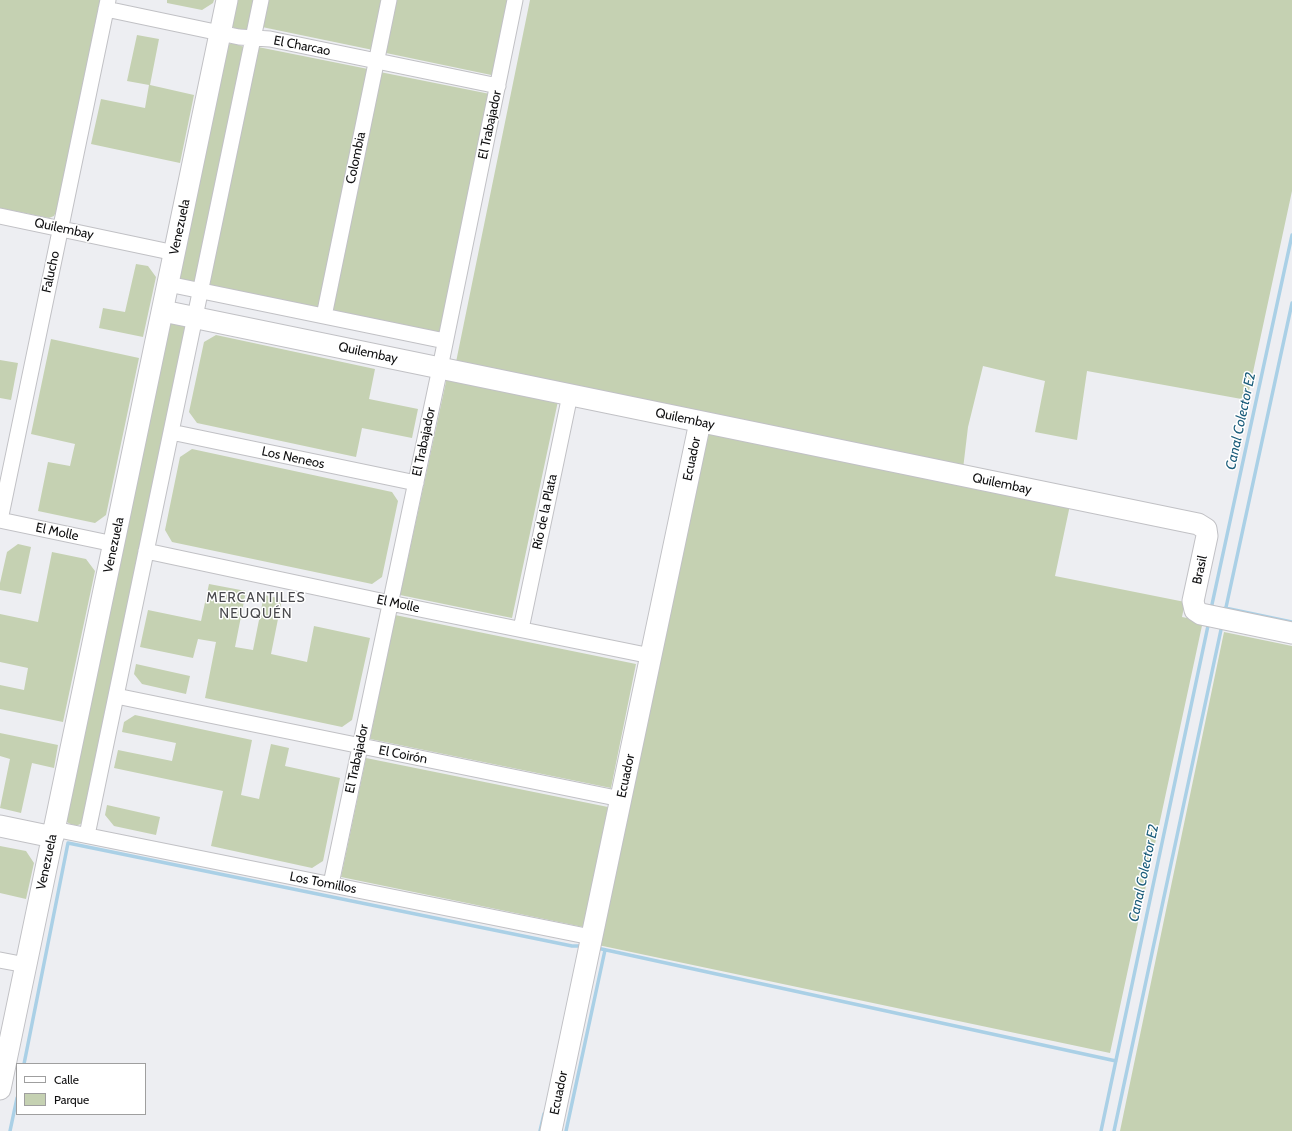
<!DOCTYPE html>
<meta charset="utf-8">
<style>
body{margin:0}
#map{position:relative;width:1292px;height:1131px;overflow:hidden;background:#edeef2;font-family:Cabin,sans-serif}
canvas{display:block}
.legend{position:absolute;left:16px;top:1063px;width:130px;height:52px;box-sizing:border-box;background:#fff;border:1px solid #9f9f9f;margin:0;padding:5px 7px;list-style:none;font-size:12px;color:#0e0e0f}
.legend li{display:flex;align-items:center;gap:8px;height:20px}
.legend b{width:20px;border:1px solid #9f9f9f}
</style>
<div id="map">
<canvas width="1292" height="1131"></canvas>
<ul class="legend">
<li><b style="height:5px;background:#fff"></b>Calle</li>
<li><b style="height:11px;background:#c5d1b2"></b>Parque</li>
</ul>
</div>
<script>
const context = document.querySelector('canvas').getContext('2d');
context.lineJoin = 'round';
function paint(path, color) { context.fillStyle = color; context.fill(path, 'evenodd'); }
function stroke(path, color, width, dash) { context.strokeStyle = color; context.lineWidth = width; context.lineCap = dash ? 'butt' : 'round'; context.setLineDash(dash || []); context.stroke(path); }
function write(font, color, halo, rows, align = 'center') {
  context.font = font + ' Cabin,sans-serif'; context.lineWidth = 3; context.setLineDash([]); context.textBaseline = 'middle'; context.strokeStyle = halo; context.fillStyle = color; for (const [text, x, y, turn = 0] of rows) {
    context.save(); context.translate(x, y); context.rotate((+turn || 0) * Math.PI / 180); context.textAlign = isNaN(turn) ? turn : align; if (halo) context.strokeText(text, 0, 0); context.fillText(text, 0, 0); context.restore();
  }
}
const green = new Path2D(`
 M 0,0 L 100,0 L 56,212 L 54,216 L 49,218 L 0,208 Z
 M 167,0 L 214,0 L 213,3 L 202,10 L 167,3 Z
 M 236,0 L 256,0 L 249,29 C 244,31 236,31 232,26 Z
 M 268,0 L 383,0 L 373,50 L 262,27 Z
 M 397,0 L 511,0 L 496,76 L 386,53 Z
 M 530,0 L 1292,0 L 1292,191 L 1247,400 L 1087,371 L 1077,440 L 1035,432 L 1045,381 L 983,366 L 968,427 L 963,469 L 456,362 Z
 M 137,35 L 159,39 L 150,85 L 194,95 L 180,163 L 91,144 L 101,99 L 145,108 L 149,85 L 127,81 Z
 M 232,43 L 239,45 L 244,47 L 196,283 L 182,281 L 180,277 L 228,45 Z
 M 258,47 L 368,69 L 319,309 L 209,287 Z
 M 380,72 L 490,94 L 441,334 L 331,311 Z
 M 136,264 L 148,266 L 156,277 L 143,337 L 99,328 L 103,308 L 125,312 Z
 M 171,322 L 187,325 L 82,823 C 77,827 70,825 66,821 L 170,324 Z
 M 216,335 L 375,369 L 369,399 L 418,409 L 412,438 L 362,428 L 356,457 L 197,423 L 189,412 L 204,342 Z
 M 51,339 L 139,358 L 106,515 L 95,523 L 38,511 L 48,462 L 70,466 L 75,444 L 31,434 Z
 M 0,360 L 18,363 L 11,400 L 0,398 Z
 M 447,377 L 558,401 L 512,618 L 400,595 Z
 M 707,432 L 1070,505 L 1055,576 L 1185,602 L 1182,617 L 1203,621 L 1110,1053 L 598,945 Z
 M 192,449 L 392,492 L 398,501 L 382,577 L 372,584 L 172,542 L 165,530 L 180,457 Z
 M 18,544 L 31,547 L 21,594 L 0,590 L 0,583 L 7,552 Z
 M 52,552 L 86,559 L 95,571 L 63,722 L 0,709 L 0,685 L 24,690 L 28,668 L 0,662 L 0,614 L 38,622 Z
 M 209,584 L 246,591 L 235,647 L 253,650 L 264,595 L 282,599 L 271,654 L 307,662 L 314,626 L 370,638 L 352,720 L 342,727 L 205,698 L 216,642 L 198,639 L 193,658 L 140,647 L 148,610 L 201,621 Z
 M 395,615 L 636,664 L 611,788 L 370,739 Z
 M 1224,632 L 1292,646 L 1292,1131 L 1120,1131 Z
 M 136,664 L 190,676 L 186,694 L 142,684 L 134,674 Z
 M 135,715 L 252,740 L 241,795 L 259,799 L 271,744 L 289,748 L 285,766 L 340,778 L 323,861 L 312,868 L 211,846 L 223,791 L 114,768 L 118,750 L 172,761 L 176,743 L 122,732 L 124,722 Z
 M 0,733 L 58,745 L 54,768 L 32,763 L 21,813 L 0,808 L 10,759 L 0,756 Z
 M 366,758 L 608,807 L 583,927 L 341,877 Z
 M 107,805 L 160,817 L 156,835 L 114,826 L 105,815 Z
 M 0,846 L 26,851 L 34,863 L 26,899 L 0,893 Z`);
const stream = new Path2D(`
 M 1225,608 L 1292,622
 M 1211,609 L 1292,235
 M 1225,612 L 1292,303
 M 597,948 L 1116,1061
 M 24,1064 L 68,843 L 572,946 L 584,946
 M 10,1131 L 17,1098
 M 540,1131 L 544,1114
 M 566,1131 L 605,950
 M 1101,1131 L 1209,621
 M 1114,1131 L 1222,625`);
const street = new Path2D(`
 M 106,9 L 239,37 L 270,39 L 498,86
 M 0,216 L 175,253
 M 168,284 L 445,341
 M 324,316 L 389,0
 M 171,432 L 416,483
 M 0,520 L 108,0
 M 0,520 L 114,544
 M 146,551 L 390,603 L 651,656
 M 521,629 L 570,395
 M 116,696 L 621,799
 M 54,829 L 591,937
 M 87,835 L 261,0
 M 331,884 L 440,368 L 515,0
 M 0,960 L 26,965`);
const secondary = new Path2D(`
 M 163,311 L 1198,524 L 1206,529 L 1207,536 L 1193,601 L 1195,610 L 1201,614 L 1292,633
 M 0,826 L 53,837
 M 0,1089 L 227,0
 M 551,1131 L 700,422`);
const streetNames = [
 ["El Charcao",302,46,11],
 ["El Trabajador",490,125,-78],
 ["Colombia",356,158,-78],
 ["Venezuela",180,227,-78],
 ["Quilembay",64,229,12],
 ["Falucho",51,272,-78],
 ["Quilembay",368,353,12],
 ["Quilembay",685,419,12],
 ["El Trabajador",424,442,-78],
 ["Los Neneos",293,458,12],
 ["Ecuador",692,459,-78],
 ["Quilembay",1002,484,12],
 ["Río de la Plata",545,512,-78],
 ["El Molle",57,532,12],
 ["Venezuela",114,545,-78],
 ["Brasil",1200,570,-78],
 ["El Molle",398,604,12],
 ["El Coirón",403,755,11],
 ["El Trabajador",357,759,-78],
 ["Ecuador",626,776,-78],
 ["Venezuela",47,862,-78],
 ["Los Tomillos",323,883,11],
 ["Ecuador",559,1093,-78]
];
const waterNames = [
 ["Canal Colector E2",1241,421,-78],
 ["Canal Colector E2",1144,873,-78]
];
const neighbourhoodNames = [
 ["MERCANTILES",256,598],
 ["NEUQUÉN",256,614]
];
paint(green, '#c5d1b2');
stroke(stream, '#aad0e6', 3.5);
stroke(street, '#c1c1c5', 17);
stroke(secondary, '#c1c1c5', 23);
stroke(street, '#fff', 15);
stroke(secondary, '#fff', 21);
write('13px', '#0e0e0f', '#fff', streetNames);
write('italic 14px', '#1a5c7a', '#fff', waterNames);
context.letterSpacing = '1px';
write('14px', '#49494d', '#fff', neighbourhoodNames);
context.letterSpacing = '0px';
</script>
